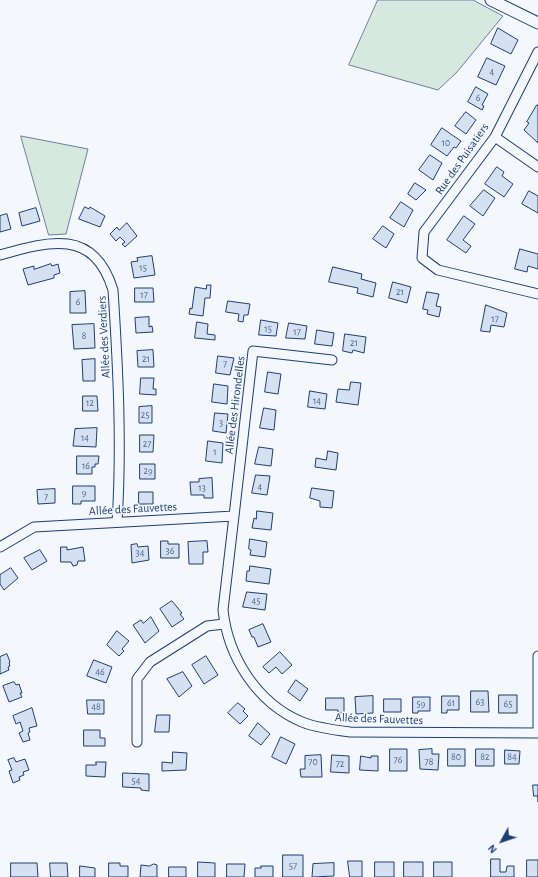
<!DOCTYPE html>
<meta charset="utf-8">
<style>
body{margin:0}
#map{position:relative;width:538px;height:877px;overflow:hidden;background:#f4f7fb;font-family:"Alegreya Sans",sans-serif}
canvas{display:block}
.north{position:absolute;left:482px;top:821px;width:40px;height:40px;-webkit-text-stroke:3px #f4f7fb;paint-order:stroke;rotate:230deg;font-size:11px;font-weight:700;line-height:16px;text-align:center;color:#1d3f73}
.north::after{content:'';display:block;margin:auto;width:14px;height:18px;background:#1d3f73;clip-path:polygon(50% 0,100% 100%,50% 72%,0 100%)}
</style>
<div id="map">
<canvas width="538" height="877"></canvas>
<div class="north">N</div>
</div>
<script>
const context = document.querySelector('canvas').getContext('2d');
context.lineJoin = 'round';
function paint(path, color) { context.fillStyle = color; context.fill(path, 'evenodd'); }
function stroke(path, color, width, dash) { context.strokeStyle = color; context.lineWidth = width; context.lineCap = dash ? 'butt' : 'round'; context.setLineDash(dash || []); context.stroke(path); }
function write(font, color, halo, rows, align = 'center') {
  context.font = font + ' "Alegreya Sans",sans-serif'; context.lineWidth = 3; context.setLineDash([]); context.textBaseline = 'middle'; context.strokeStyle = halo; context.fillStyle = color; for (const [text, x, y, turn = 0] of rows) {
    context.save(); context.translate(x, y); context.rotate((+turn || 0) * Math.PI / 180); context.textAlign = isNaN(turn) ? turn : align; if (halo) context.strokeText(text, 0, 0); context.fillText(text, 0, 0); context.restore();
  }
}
const green = new Path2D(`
 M 378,0 L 473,0 L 503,16 L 457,72 L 438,90 L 349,65 Z
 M 21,136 L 88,149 L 66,234 L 49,235 Z`);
const building = new Path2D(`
 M 498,28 L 518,40 L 511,54 L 491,44 Z
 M 487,58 L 505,66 L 496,85 L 478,77 Z
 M 476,87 L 488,94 L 482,105 L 484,106 L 482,110 L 468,102 Z
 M 537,105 L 538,105 L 538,143 L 524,130 L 529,123 L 527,122 Z
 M 466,112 L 476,120 L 466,134 L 455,126 Z
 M 442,128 L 461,141 L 456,148 L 454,147 L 447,156 L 431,145 Z
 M 430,155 L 442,163 L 433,180 L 419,170 Z
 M 497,167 L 504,172 L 502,176 L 513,184 L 504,197 L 485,184 Z
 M 415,183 L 426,190 L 416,200 L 408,194 Z
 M 484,190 L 495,198 L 483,216 L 470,206 Z
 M 529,191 L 538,196 L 538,213 L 522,204 Z
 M 401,202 L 413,210 L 404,227 L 390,218 Z
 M 85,207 L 89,209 L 90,207 L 105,216 L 100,227 L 79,219 Z
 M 36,208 L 40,221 L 22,226 L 19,213 Z
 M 7,214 L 11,229 L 0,232 L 0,216 Z
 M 464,216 L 475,224 L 463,240 L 471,246 L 466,253 L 447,240 Z
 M 127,223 L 137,236 L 125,247 L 122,244 L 125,242 L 120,237 L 116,241 L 110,234 L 117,227 L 119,230 Z
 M 383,226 L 394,234 L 386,248 L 373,239 Z
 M 520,249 L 538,254 L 538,269 L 528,266 L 527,272 L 515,269 Z
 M 152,256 L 155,275 L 134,278 L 131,262 L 138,261 L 137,258 Z
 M 51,264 L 52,266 L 58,264 L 60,273 L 54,275 L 54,278 L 28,285 L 23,269 L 34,266 L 34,269 Z
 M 333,267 L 362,274 L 361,279 L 376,283 L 373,297 L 357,293 L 358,288 L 329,282 Z
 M 393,282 L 411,287 L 407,303 L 389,298 Z
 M 207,285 L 211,285 L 210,298 L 205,298 L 203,316 L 189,314 L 190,308 L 192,309 L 195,287 L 206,289 Z
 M 135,288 L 153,288 L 154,302 L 135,302 Z
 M 85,291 L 86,313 L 70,313 L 70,292 Z
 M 427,292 L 439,294 L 436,306 L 441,307 L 439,317 L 427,314 L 428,310 L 423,309 Z
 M 228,301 L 250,304 L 248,315 L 244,315 L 243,322 L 238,321 L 239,314 L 226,312 Z
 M 486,305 L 507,313 L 504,327 L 491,325 L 490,332 L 481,331 Z
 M 149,317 L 149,327 L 152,326 L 153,332 L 136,333 L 135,318 Z
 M 261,320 L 278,323 L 276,336 L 259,335 Z
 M 197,322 L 208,324 L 207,334 L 215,335 L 215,340 L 195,338 Z
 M 289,323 L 307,326 L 305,339 L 286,338 Z
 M 94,324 L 95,348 L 74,349 L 72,325 Z
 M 317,330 L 334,333 L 332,346 L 315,344 Z
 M 345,334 L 366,337 L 364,353 L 353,350 L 352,353 L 343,351 Z
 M 153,350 L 154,367 L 138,367 L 137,351 Z
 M 218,356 L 234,358 L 230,375 L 216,373 Z
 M 95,359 L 95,381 L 83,381 L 82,360 Z
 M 268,372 L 281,374 L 278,394 L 265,392 Z
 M 141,378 L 154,378 L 153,389 L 156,389 L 156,395 L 140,394 Z
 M 351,382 L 361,383 L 358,405 L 336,402 L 338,389 L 349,390 Z
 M 214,384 L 228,386 L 227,404 L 212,402 Z
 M 310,391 L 327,394 L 325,409 L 308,407 Z
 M 83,396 L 97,396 L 98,411 L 83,411 Z
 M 152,406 L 152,423 L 139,423 L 139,407 Z
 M 264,408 L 276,410 L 274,430 L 260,428 Z
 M 215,413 L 228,414 L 226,433 L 213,431 Z
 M 97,428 L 96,447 L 73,446 L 75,429 Z
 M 140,435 L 154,435 L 153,452 L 140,452 Z
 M 208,441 L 223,443 L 222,463 L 206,461 Z
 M 259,447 L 273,449 L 271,466 L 255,464 Z
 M 328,451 L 338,453 L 336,470 L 315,467 L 316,458 L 326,460 Z
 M 77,456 L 99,456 L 98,464 L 95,464 L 95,467 L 92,467 L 92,474 L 77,474 Z
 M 140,464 L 155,464 L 155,479 L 140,479 Z
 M 256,475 L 270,476 L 267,495 L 252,493 Z
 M 212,478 L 213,498 L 204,498 L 204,495 L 191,495 L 190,482 L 199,482 L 199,479 Z
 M 73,486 L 95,486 L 95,501 L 81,501 L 81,504 L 73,504 Z
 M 312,488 L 334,491 L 332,508 L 320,507 L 320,501 L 310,498 Z
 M 55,489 L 55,503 L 38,504 L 37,490 Z
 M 139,492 L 153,492 L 153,504 L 139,504 Z
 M 257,511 L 273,513 L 271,530 L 252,528 L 254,518 L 256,519 Z
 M 250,539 L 267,542 L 265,557 L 250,555 L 251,550 L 249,549 Z
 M 161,541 L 168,541 L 168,544 L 179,544 L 179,558 L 161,558 Z
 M 207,541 L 208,552 L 203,552 L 203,564 L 189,564 L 188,542 Z
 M 137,544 L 138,547 L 148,546 L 149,560 L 132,563 L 131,545 Z
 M 61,547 L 67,547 L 67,550 L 83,547 L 85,561 L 78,561 L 77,565 L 73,566 L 71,562 L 61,562 Z
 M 40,550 L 47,561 L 32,570 L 24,558 Z
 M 250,566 L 271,569 L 269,584 L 246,581 L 247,571 L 249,571 Z
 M 11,568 L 18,578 L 4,590 L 0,584 L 0,575 Z
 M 247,592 L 267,594 L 265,610 L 243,607 Z
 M 172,601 L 182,613 L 180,614 L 184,619 L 172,627 L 160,609 Z
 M 151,617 L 159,631 L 145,643 L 133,625 L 141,620 L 143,623 Z
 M 263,624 L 271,642 L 258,647 L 254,637 L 252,637 L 249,630 Z
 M 117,631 L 129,641 L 122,649 L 124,651 L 119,656 L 107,645 Z
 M 280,652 L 292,665 L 282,674 L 276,667 L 269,673 L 263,667 Z
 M 7,654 L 10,662 L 9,663 L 10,666 L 8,667 L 9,670 L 0,674 L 0,657 Z
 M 206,656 L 218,675 L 204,684 L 192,665 Z
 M 94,660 L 112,667 L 106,683 L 87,676 Z
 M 183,672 L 192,686 L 179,697 L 167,679 Z
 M 296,680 L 308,689 L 300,701 L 288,692 Z
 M 14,682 L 16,685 L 19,684 L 22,693 L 20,693 L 22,697 L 9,702 L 3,686 Z
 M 471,691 L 488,691 L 489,712 L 471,712 Z
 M 499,695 L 517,695 L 517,713 L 499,713 Z
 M 373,696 L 373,713 L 356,714 L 355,697 Z
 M 442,696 L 459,696 L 459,710 L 447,710 L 447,713 L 442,713 Z
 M 413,697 L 430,697 L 430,711 L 418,711 L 418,713 L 413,713 Z
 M 326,698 L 344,698 L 344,713 L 338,713 L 338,710 L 326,710 Z
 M 384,699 L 401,699 L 401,712 L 384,712 Z
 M 87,700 L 104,700 L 104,714 L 88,714 Z
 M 238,703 L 245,709 L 243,711 L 248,716 L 240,724 L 228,713 Z
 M 32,708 L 37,726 L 29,728 L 30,732 L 28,733 L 30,740 L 23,742 L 19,733 L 23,731 L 20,722 L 16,724 L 13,716 Z
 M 157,715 L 170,715 L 169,732 L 155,732 Z
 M 258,723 L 270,734 L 261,745 L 249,736 Z
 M 84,730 L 100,730 L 100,738 L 105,738 L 105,746 L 84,746 Z
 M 281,737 L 295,744 L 286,764 L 272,757 Z
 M 390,749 L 407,749 L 407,771 L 390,771 Z
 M 432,749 L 432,754 L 439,754 L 438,770 L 420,769 L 419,750 Z
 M 448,749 L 465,749 L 465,766 L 448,766 Z
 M 476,749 L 494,749 L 494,766 L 476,766 Z
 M 505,750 L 520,751 L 519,764 L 505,764 Z
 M 173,752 L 187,753 L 186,770 L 162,771 L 162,762 L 172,763 Z
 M 321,755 L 322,777 L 301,777 L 300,769 L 305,769 L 305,756 Z
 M 332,755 L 349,756 L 349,773 L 331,772 Z
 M 361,756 L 371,758 L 371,756 L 378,756 L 378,771 L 360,770 Z
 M 14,758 L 16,762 L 25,759 L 29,770 L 23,772 L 24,775 L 19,777 L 20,780 L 13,783 L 9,771 L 12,770 L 8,760 Z
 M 96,762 L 106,762 L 105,777 L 86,776 L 86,765 L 96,765 Z
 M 123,773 L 149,774 L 149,791 L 141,790 L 141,788 L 123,787 Z
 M 533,785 L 538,785 L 538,802 L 538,796 L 534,796 Z
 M 283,855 L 303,855 L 303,877 L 283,877 Z
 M 491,859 L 500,859 L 500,872 L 506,872 L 507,866 L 514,866 L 514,877 L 491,877 Z
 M 527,860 L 538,860 L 538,877 L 527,877 Z
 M 348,861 L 362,861 L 362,877 L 350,877 Z
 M 198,862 L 215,863 L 215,877 L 198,877 Z
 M 375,862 L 394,862 L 394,877 L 375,877 Z
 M 404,862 L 423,862 L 423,877 L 404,877 Z
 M 434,862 L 452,862 L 452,877 L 434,877 Z
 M 11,863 L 37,863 L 38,877 L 11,877 Z
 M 50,863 L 67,863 L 68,877 L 51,877 Z
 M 109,863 L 120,863 L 120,866 L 128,866 L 128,877 L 109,877 Z
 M 334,863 L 334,876 L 312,877 L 313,864 Z
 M 154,864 L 157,865 L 157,877 L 140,877 L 141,865 L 149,866 Z
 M 227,864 L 245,864 L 244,877 L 227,877 Z
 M 80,866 L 95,868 L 95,877 L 80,877 Z
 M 261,866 L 273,866 L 273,877 L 255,877 L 255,868 L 261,868 Z
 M 169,867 L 186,867 L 186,877 L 169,877 Z`);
const minor = new Path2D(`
 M 538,52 L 495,137 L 424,232 L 422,258 L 438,270 L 538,294
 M 495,137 L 538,167
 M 0,255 C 49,241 94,228 113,290 C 118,367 122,445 117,522
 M 234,516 L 253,351 L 332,360
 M 0,547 L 34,527 L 234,516 L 223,610 C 228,657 257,703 302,722 C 317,728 334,730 350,732 L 538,733
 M 538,656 L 538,733
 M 137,742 L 137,679 L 150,662 L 207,626 L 224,624`);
const tertiary = new Path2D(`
 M 491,0 L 538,23`);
const numberNames = [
 ["4",492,72],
 ["6",478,98],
 ["10",446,143],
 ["15",143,268],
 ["21",400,292],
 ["17",144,295],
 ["6",78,302],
 ["17",495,319],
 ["15",268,329],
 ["17",297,332],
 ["8",84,336],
 ["21",354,343],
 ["21",146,359],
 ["7",225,364],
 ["14",317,401],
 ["12",90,403],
 ["25",145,415],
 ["3",221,423],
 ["14",85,438],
 ["27",147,444],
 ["1",215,452],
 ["16",86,466],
 ["29",148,471],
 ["4",260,487],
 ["13",202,488],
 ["9",84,493],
 ["7",46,497],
 ["36",170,551],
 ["34",140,553],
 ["45",256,601],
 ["46",100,672],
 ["63",480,702],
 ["61",451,703],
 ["59",421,704],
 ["65",508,704],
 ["48",96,707],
 ["80",456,757],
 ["82",485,757],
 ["84",512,757],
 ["76",398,760],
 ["70",313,762],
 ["78",429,762],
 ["72",340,764],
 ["54",136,781],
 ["57",293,866]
];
const streetNames = [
 ["Rue des Puisatiers",462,159,-55],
 ["Allée des Verdiers",104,337,-93],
 ["Allée des Hirondelles",235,405,-83],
 ["Allée des Fauvettes",133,509,-3],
 ["Allée des Fauvettes",379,719,2]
];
paint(green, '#d7e8df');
stroke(green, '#687fa3', 1);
paint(building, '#d5e0f0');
stroke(building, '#1d3f73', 1);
stroke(minor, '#1d3f73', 11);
stroke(tertiary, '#1d3f73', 13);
stroke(minor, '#f4f7fb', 9);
stroke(tertiary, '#f4f7fb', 11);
write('10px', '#4b6792', null, numberNames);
write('12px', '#1d3f73', '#f4f7fb', streetNames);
</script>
